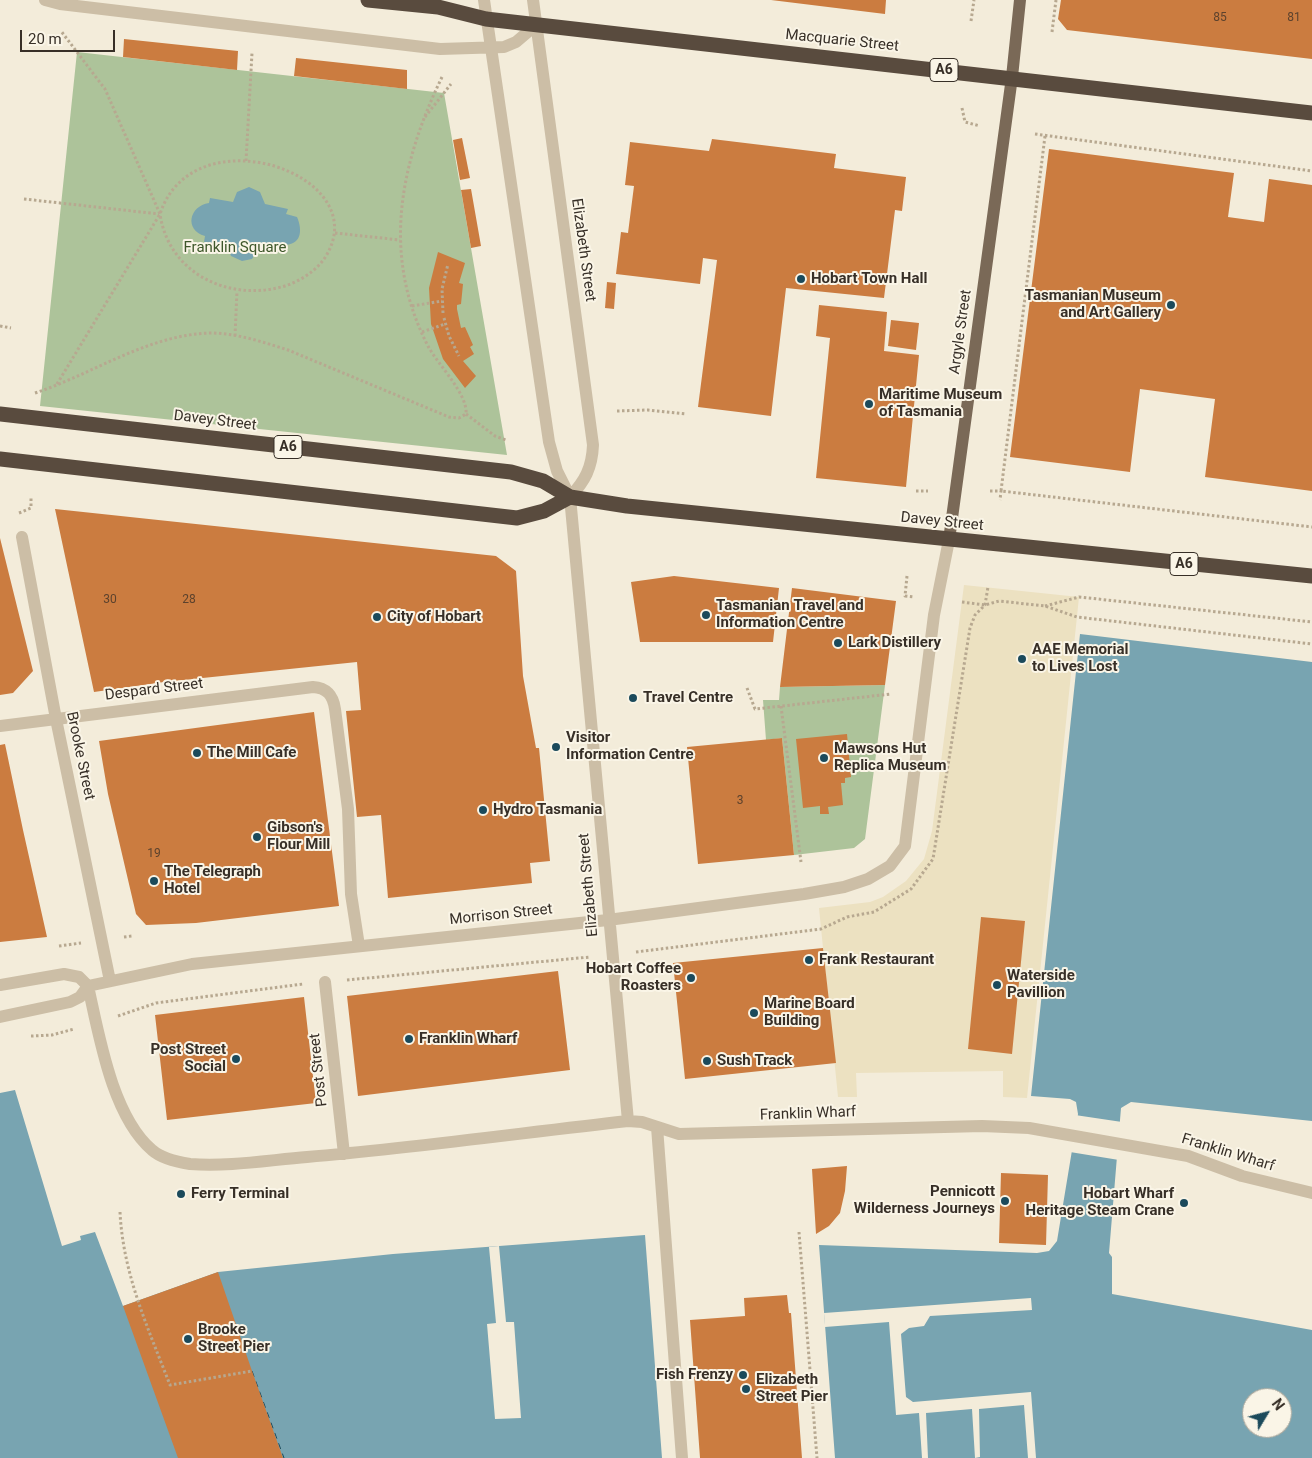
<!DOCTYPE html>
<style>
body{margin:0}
#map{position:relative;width:1312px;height:1458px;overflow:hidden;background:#f3ecda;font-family:Roboto,sans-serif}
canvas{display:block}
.north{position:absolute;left:1242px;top:1388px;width:50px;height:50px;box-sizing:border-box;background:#faf5e7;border:1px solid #aca69a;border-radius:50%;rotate:53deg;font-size:14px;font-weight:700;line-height:20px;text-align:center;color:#372f27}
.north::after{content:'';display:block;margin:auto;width:18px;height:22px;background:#1b4a5b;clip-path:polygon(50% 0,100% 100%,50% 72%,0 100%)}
.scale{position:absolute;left:20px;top:30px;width:95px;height:22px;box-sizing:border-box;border:2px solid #372f27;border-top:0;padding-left:6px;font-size:15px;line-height:18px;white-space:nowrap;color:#372f27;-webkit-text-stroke:4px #faf5e7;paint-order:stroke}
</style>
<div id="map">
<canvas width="1312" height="1458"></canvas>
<div class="north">N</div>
<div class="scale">20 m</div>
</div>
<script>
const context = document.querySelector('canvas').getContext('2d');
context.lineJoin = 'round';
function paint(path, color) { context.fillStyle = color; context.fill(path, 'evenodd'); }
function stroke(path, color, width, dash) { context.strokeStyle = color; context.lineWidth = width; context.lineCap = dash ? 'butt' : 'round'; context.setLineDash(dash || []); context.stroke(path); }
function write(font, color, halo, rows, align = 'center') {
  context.font = font + ' Roboto,sans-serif'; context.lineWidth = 4; context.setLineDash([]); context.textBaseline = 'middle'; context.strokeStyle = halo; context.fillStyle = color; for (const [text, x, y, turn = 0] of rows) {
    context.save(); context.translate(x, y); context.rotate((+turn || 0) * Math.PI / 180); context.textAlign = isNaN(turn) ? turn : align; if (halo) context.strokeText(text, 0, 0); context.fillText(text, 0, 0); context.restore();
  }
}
const green = new Path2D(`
 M 77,52 L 444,93 L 507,455 L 40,406 Z
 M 885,685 L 865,839 L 854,848 L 794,855 L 782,738 L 766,740 L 763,700 L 779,700 L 780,687 Z`);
const plaza = new Path2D(`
 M 964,585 L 1079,597 L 1027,1098 L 1003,1097 L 1003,1071 L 856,1073 L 857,1097 L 838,1097 L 819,908 L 870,902 L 883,897 L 906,881 L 924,859 L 932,831 Z`);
const water = new Path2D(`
 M 249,187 L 260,192 L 265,204 L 288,209 L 286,214 L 297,217 C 303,231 301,245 284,245 L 283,252 L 259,248 L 252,259 L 242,261 L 231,256 L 227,245 L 204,242 L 205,236 C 184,230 189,206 209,203 L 210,198 L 233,202 L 237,192 Z
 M 1080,634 L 1312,662 L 1312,1121 L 1131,1102 L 1121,1108 L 1109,1253 L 1112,1257 L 1112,1294 L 1312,1330 L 1312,1458 L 835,1458 L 819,1245 L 1037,1253 L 1049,1251 L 1057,1241 L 1078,1114 L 1076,1102 L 1070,1099 L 1031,1096 ZM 1252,1398 L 1282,1398 L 1282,1428 L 1252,1428 Z
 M 15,1090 L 62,1246 L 81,1240 L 80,1236 L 95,1232 L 123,1306 L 218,1272 L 393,1254 L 645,1235 L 662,1458 L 0,1458 L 0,1093 Z`);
const pier = new Path2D(`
 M 1075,1115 L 1122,1122 L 1119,1160 L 1070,1152 Z
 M 499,1246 L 506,1322 L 514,1322 L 521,1418 L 495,1419 L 487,1324 L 496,1323 L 489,1247 Z
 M 1031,1298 L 1032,1310 L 930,1316 L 924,1326 L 909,1328 L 901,1334 L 906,1397 L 913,1402 L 1031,1392 L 1036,1458 L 1028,1458 L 1024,1405 L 979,1409 L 980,1457 L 975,1458 L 972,1409 L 926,1413 L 928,1458 L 922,1458 L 919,1413 L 896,1415 L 889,1322 L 825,1327 L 824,1313 Z`);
const ferry = new Path2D(`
 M 252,1371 L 284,1458`);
const building = new Path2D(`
 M 771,0 L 886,0 L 885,14 Z
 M 1061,0 L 1312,0 L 1312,59 L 1067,30 L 1058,19 Z
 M 124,39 L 238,51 L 237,70 L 123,57 Z
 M 296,58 L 407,70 L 407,89 L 294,76 Z
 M 462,138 L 470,178 L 460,180 L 453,140 Z
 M 712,139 L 836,154 L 834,168 L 906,177 L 902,211 L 895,210 L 884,298 L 786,288 L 771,416 L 698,407 L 717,260 L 703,258 L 700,284 L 616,274 L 621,232 L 628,233 L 634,186 L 625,185 L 630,142 L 709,151 Z
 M 1049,149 L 1234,173 L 1228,217 L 1264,222 L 1269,179 L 1312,185 L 1312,491 L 1205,477 L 1215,399 L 1140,389 L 1130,472 L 1010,457 Z
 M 471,189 L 481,246 L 471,248 L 461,190 Z
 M 438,252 L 465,263 L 459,283 L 463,284 L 461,304 L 457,305 L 457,309 L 461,328 L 465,327 L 473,345 L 470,347 L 474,354 L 463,361 L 476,376 L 465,388 L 443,359 L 431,324 L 429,288 Z
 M 607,282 L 616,283 L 614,309 L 605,308 Z
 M 819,305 L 887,312 L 884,351 L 919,355 L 906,487 L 816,478 L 830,338 L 816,336 Z
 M 891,320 L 919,323 L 916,350 L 888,346 Z
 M 55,509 L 496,556 L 516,571 L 523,676 L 536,748 L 539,748 L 550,861 L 530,863 L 532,883 L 388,898 L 381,815 L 357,817 L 346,711 L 361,710 L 357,662 L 164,682 L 94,692 Z
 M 0,538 L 33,671 L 13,693 L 0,695 Z
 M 674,576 L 779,588 L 773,642 L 640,642 L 631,582 Z
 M 792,588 L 896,601 L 885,685 L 780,687 Z
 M 314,712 L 339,906 L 196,923 L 146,925 L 136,914 L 108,794 L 99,741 Z
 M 847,734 L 851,777 L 845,778 L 845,783 L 841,783 L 843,805 L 828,807 L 829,814 L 820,814 L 820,806 L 803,808 L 796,739 Z
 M 782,738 L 794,855 L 698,864 L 687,747 Z
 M 5,744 L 23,830 L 47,937 L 0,942 L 0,745 Z
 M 981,917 L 1025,921 L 1012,1054 L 968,1049 Z
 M 823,948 L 836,1063 L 685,1079 L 673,963 Z
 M 558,971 L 570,1070 L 358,1096 L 347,996 Z
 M 304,997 L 316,1103 L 167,1120 L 155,1015 Z
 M 847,1166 L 845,1191 L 840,1213 L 829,1226 L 816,1234 L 812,1169 Z
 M 1001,1173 L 1048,1175 L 1046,1245 L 999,1243 Z
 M 218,1272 L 252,1371 L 283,1458 L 178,1458 L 123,1306 Z
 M 787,1295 L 789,1313 L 791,1313 L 802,1458 L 700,1458 L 690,1320 L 745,1316 L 744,1298 Z`);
const path = new Path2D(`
 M 971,21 L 974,0
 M 1052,32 L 1056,0
 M 442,77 C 400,164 381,255 428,346 C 438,365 468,394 466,414
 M 962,108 L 965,122 L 980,126
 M 425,117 L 451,84
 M 1035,134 L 1312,171
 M 1045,136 L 1001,491 L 1312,527
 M 246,161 L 252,53
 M 24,199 L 159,214
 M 335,233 L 400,240
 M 412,306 L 442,301
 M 443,313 L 442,289 L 448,264
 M 444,318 L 449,336 L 459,356
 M 0,326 L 11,328
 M 422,332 L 445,324
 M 235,336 L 237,291
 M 57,384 L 160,214 C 193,112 376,174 326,256 C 315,274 292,286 272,289 C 220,298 168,269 160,214 L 105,89 L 61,31
 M 35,393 C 93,374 147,335 210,333 C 236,333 263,342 288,350 L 449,417 L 459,418 L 466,414
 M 617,411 L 648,410 L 686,414
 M 466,414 L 495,436 L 506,440
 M 916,491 L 928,491
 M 990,491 L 1001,491 L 1000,500
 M 19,513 L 31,508 L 31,498
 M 907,576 L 905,596 L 914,597
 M 962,602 L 985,605 L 999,601 L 1045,606 L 1077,617 L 1312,644
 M 1045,606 L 1079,597 L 1312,622
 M 747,688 L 755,709 L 891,694
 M 781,706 L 801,862
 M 124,937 L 132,936
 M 59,946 L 81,943
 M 636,952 L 821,929 L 847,917 L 874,912 L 911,889 L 933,859 L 970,628 L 975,615 L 985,605 L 988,587
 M 347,980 L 590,957
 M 118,1016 L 156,1003 L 303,984
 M 31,1036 L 52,1035 L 74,1029
 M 120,1212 C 123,1274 148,1328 170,1385 L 252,1371
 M 799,1232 L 817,1458`);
const minor = new Path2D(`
 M 45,0 L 60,4 L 440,49 L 504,47 L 516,42 L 536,25
 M 484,0 L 549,442 L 557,471 L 570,497 C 591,705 608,913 628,1121
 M 533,0 L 593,445 C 592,468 585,481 570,497
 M 22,537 L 56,719 L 110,981
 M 0,726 L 313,687 C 327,688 333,695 335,709 L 348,809 L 351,894 L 359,946
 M 325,982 L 344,1154
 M 0,985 L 64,974 L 79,977 L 88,986
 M 88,986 C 99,1035 112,1116 152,1150 C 161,1158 177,1162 190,1164 C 228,1167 269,1160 307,1157 C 414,1148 521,1133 628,1121 L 642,1122 L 679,1134 L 982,1126 L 1029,1128 L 1188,1156 L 1242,1176 L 1312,1193
 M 0,1017 L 70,1002 L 80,997 L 88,986 L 192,964 L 608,920 L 804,894 L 844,887 L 868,879 L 890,866 L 905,846 L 934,615 L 949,540
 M 657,1127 L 682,1458`);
const major = new Path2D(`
 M 949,540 L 1012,77 L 1020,0`);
const highway = new Path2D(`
 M 368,0 L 438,7 L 486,19 L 1312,113
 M 0,414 L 511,472 L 543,481 L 570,497 L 627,506 L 1312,576
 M 0,459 L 517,518 L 544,511 L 570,497`);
const markers = [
 [801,279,5,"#1b4a5b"],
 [1171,305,5,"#1b4a5b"],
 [869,404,5,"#1b4a5b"],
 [706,615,5,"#1b4a5b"],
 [377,617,5,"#1b4a5b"],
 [838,643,5,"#1b4a5b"],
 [1022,659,5,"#1b4a5b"],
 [633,698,5,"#1b4a5b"],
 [556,747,5,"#1b4a5b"],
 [197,753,5,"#1b4a5b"],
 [824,758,5,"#1b4a5b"],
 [483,810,5,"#1b4a5b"],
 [257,837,5,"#1b4a5b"],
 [154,881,5,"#1b4a5b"],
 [809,960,5,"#1b4a5b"],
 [691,978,5,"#1b4a5b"],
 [997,985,5,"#1b4a5b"],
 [754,1013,5,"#1b4a5b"],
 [409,1039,5,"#1b4a5b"],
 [236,1059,5,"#1b4a5b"],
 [707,1061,5,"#1b4a5b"],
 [181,1194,5,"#1b4a5b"],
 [1005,1201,5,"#1b4a5b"],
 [1184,1203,5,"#1b4a5b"],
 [188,1339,5,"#1b4a5b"],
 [743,1375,5,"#1b4a5b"],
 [746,1389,5,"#1b4a5b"]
];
const numberNames = [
 ["85",1220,18],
 ["81",1294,18],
 ["30",110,600],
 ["28",189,600],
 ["3",740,801],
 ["19",154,854]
];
const shields = [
 [944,70,28],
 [288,447,28],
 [1184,564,28]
];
const shieldNames = [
 ["A6",944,70],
 ["A6",288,447],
 ["A6",1184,564]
];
const streetNames = [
 ["Macquarie Street",842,41,6],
 ["Elizabeth Street",583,250,82],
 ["Argyle Street",961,332,-82],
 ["Davey Street",215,421,7],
 ["Davey Street",942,522,6],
 ["Despard Street",154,690,-7],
 ["Brooke Street",80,756,78],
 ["Elizabeth Street",589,885,-95],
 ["Morrison Street",501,915,-6],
 ["Post Street",319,1070,-96],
 ["Franklin Wharf",808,1114,-2],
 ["Franklin Wharf",1228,1153,17]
];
const parkNames = [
 ["Franklin Square",235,248]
];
const poiNames = [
 ["Hobart Town Hall",811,279],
 ["Tasmanian Museum",1161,296,"right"],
 ["and Art Gallery",1161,313,"right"],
 ["Maritime Museum",879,395],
 ["of Tasmania",879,412],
 ["Tasmanian Travel and",716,606],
 ["Information Centre",716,623],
 ["City of Hobart",387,617],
 ["Lark Distillery",848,643],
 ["AAE Memorial",1032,650],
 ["to Lives Lost",1032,667],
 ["Travel Centre",643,698],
 ["Visitor",566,738],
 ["Information Centre",566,755],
 ["Mawsons Hut",834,749],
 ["Replica Museum",834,766],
 ["The Mill Cafe",207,753],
 ["Hydro Tasmania",493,810],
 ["Gibson's",267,828],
 ["Flour Mill",267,845],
 ["The Telegraph",164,872],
 ["Hotel",164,889],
 ["Frank Restaurant",819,960],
 ["Hobart Coffee",681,969,"right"],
 ["Roasters",681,986,"right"],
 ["Waterside",1007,976],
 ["Pavillion",1007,993],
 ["Marine Board",764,1004],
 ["Building",764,1021],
 ["Franklin Wharf",419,1039],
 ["Post Street",226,1050,"right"],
 ["Social",226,1067,"right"],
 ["Sush Track",717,1061],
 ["Pennicott",995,1192,"right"],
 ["Wilderness Journeys",995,1209,"right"],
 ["Ferry Terminal",191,1194],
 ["Hobart Wharf",1174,1194,"right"],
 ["Heritage Steam Crane",1174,1211,"right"],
 ["Brooke",198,1330],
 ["Street Pier",198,1347],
 ["Fish Frenzy",733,1375,"right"],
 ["Elizabeth",756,1380],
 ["Street Pier",756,1397]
];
paint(green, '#adc39a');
paint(plaza, '#ece1c1');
paint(water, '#78a4b1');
paint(pier, '#f3ecda');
stroke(ferry, '#1b4a5b', 1, [6, 5]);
paint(building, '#cb7c40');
stroke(path, '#b7a890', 3, [2.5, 2.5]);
stroke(minor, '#ccbea6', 12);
stroke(major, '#7a6957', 12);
stroke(highway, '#594b3e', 15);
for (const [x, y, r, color] of markers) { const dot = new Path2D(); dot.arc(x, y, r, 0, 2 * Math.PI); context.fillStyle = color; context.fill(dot); stroke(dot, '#faf5e7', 2); }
write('12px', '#5c422d', null, numberNames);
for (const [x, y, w] of shields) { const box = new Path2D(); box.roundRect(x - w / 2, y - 11.5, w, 23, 4); context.fillStyle = '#faf5e7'; context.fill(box); stroke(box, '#372f27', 1); }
write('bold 14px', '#372f27', null, shieldNames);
write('15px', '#372f27', '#faf5e7', streetNames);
write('15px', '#3e572a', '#faf5e7', parkNames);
write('bold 15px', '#372f27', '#faf5e7', poiNames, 'left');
</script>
